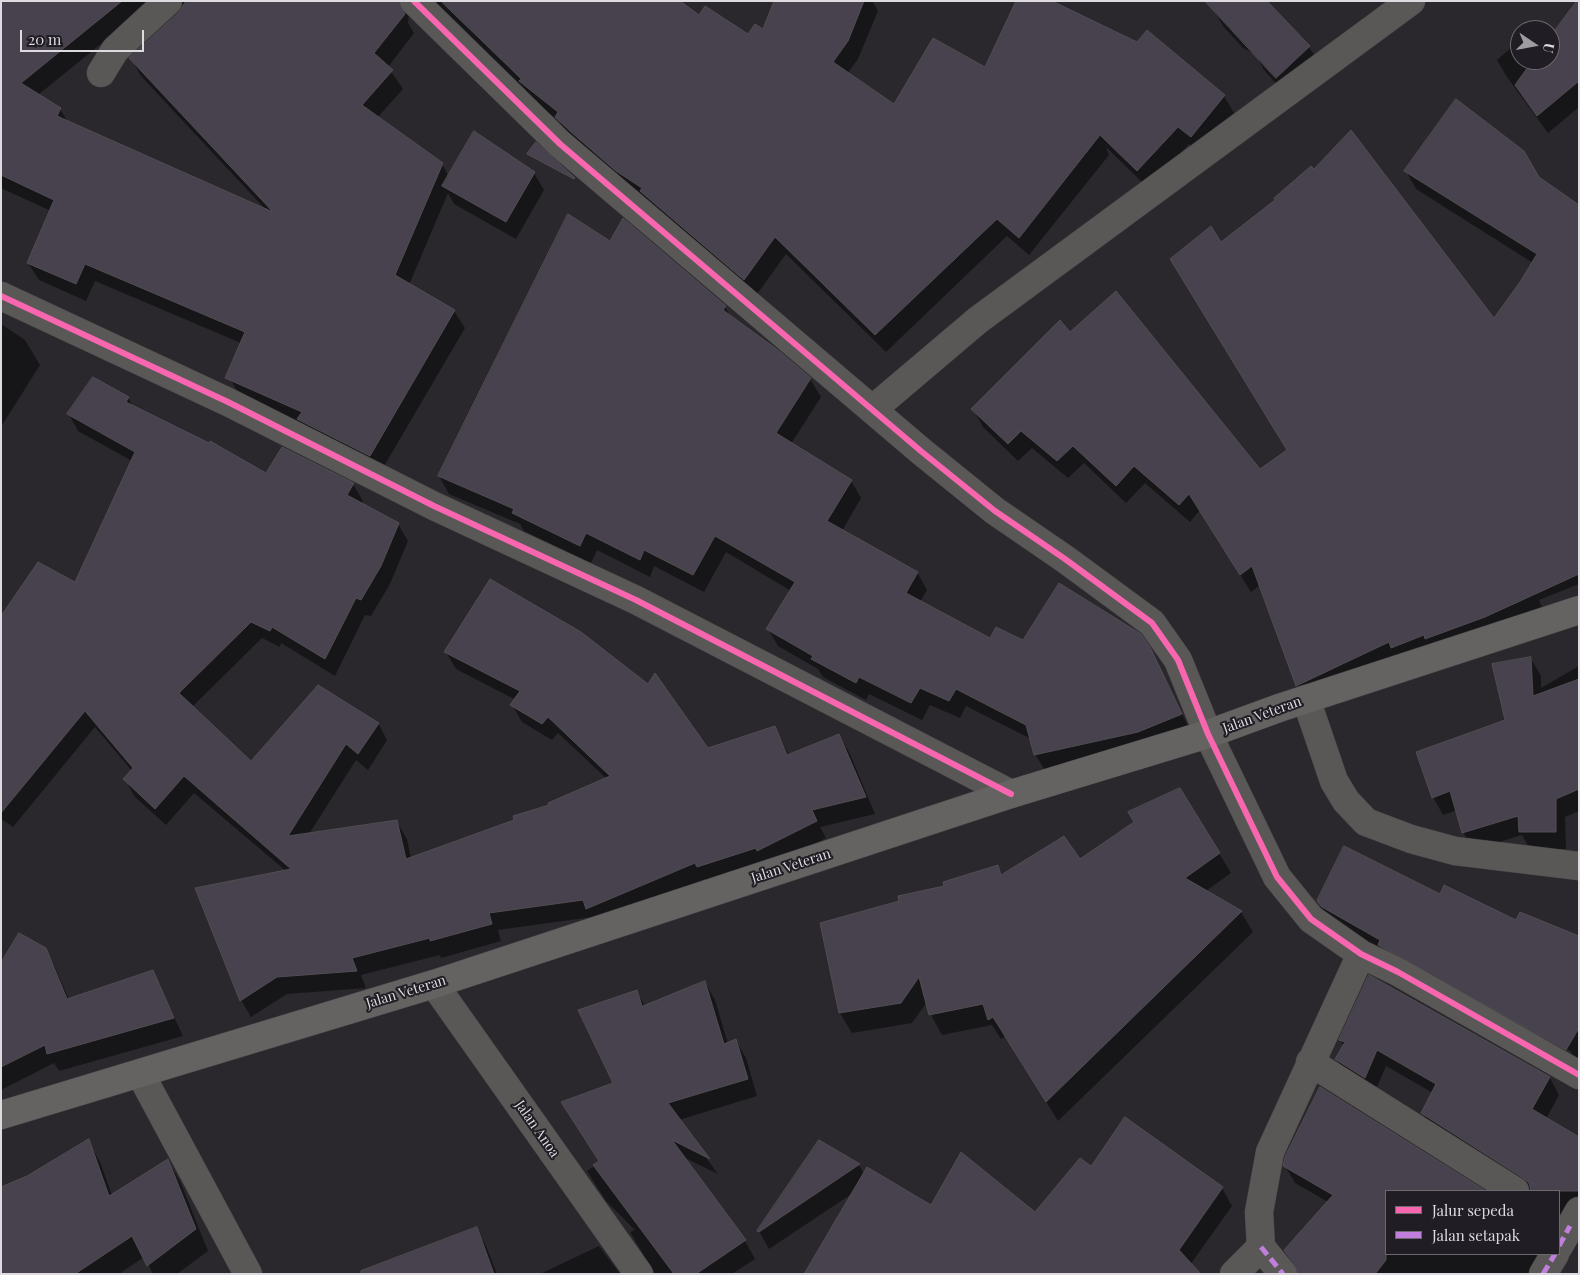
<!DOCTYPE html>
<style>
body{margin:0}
#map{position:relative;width:1580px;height:1275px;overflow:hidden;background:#2a282c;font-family:"Playfair Display",serif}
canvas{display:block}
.frame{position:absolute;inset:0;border:2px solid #dddbe0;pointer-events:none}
.legend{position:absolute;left:1385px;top:1190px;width:175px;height:65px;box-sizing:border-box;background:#201d24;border:1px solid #6c696f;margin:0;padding:6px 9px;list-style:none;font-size:15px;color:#dddbe0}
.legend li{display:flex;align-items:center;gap:10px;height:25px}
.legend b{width:25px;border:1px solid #6c696f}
.north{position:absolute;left:1510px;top:20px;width:50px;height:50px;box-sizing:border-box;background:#201d24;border:1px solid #6c696f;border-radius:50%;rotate:102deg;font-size:14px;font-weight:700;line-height:20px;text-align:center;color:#dddbe0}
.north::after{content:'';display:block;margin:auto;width:18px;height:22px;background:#9e9ca1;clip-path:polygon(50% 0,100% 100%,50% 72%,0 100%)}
.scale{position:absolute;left:20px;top:30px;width:124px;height:22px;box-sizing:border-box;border:2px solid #dddbe0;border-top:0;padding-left:6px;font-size:15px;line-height:18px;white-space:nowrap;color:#dddbe0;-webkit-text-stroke:4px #201d24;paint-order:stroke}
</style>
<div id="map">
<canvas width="1580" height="1275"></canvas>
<div class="frame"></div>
<ul class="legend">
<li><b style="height:6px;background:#f766af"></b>Jalur sepeda</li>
<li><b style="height:6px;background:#c07fdc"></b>Jalan setapak</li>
</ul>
<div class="north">U</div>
<div class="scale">20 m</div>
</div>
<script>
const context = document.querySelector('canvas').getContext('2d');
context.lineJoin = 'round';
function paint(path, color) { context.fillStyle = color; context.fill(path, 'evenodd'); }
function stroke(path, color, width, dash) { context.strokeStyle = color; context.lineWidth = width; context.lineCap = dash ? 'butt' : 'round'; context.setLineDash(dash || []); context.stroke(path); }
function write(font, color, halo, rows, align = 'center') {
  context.font = font + ' "Playfair Display",serif'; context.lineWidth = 4; context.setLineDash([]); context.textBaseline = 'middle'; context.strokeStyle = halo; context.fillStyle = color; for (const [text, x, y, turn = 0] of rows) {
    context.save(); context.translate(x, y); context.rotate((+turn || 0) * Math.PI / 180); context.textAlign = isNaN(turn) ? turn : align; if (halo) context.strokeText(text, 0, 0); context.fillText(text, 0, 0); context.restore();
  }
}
const shadow = new Path2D(`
 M 1,1 L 678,1 L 700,17 L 748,36 L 763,30 L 775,1 L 872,1 L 878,11 L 858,59 L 847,74 L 894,106 L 986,69 L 1196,72 L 1224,96 L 1234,113 L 1201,154 L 1189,144 L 1148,188 L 1106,147 L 1109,155 L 1029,255 L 1007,236 L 886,352 L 786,254 L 755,297 L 566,135 L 559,121 L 531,99 L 525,89 L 437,4 L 435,7 L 412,8 L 409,15 L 408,23 L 414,33 L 388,67 L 403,89 L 377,118 L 442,164 L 449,177 L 534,173 L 544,190 L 516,239 L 454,204 L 448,193 L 409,285 L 454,311 L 465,328 L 380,473 L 241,398 L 231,380 L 241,343 L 95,281 L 86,301 L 39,280 L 28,263 L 51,211 L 1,188 ZM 176,3 L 184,4 L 184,7 L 131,58 L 141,76 L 267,211 L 68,122 L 60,109 L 38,95 L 107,39 Z
 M 1579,5 L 1579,107 L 1548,133 L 1507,77 L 1497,60 L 1520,40 L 1520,60 L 1550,60 L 1550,40 Z
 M 1213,8 L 1309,47 L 1319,64 L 1281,89 L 1264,70 L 1255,54 L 1243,48 L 1223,26 Z
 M 1406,171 L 1538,177 L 1579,206 L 1579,584 L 1539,600 L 1544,612 L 1307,702 L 1297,685 L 1260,585 L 1251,592 L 1200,510 L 1190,522 L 1145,483 L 1126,503 L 1084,463 L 1068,478 L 1032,448 L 1018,461 L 983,427 L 973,409 L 1070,334 L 1260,471 L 1288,450 L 1221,244 L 1494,320 L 1522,283 L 1533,263 L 1416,189 Z
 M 610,243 L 725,307 L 732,319 L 778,351 L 810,379 L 821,397 L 791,444 L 851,481 L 861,498 L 842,531 L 917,572 L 927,590 L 920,602 L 990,640 L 1149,647 L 1191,732 L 1046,772 L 1035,754 L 1031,739 L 966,706 L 960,718 L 930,705 L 922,720 L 869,694 L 866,700 L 823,677 L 818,669 L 778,646 L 768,629 L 791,591 L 726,552 L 704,592 L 654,566 L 650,577 L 597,550 L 591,563 L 524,531 L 520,524 L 449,494 L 439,476 Z
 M 1,324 L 25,340 L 40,365 L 1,427 Z
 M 128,398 L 134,408 L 267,475 L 282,448 L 353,484 L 363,501 L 361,504 L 398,524 L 408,541 L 390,584 L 371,616 L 365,615 L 335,676 L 281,643 L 280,647 L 262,638 L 192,707 L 251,763 L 378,723 L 387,740 L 368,770 L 356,760 L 309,834 L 397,822 L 407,839 L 411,859 L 515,821 L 607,779 L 558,733 L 552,740 L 522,722 L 512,705 L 516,700 L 456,669 L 446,652 L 707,750 L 774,727 L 789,755 L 839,735 L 849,752 L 875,814 L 820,827 L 826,838 L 768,868 L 708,884 L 705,879 L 597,925 L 592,917 L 498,930 L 501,941 L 441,958 L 440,955 L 361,975 L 366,988 L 287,994 L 251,1017 L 241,1000 L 286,871 L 194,793 L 166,825 L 135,797 L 125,780 L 132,771 L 95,727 L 13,827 L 1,819 L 1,621 L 76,583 L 132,461 L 78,431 L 69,414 Z
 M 1531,659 L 1541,676 L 1541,688 L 1579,666 L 1579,811 L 1565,817 L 1566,849 L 1530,849 L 1522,835 L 1473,850 L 1463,832 L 1457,810 L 1443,815 L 1433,797 L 1507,721 Z
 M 1219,853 L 1231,873 L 1206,891 L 1241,912 L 1253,932 L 1058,1121 L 1006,1036 L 1001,1039 L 992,1025 L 942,1035 L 931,1015 L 927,1002 L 912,1023 L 852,1033 L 840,1013 L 821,923 L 946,887 L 997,866 L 1003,876 L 1079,860 Z
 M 1440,896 L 1516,922 L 1579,938 L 1579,1062 L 1576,1067 L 1328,919 L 1318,901 ZM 1385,947 L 1572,1052 L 1571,1054 L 1385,950 Z
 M 45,949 L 55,967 L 69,1000 L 152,971 L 183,1036 L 59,1071 L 54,1063 L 1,1090 L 1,965 Z
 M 705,982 L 715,1000 L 728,1044 L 736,1041 L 746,1058 L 757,1096 L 679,1120 L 718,1174 L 683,1157 L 745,1241 L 755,1259 L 732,1274 L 655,1274 L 630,1232 L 635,1230 L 606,1201 L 587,1171 L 600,1162 L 636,991 L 645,1006 Z
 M 1340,1040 L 1550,1078 L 1559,1095 L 1546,1119 L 1579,1138 L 1579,1216 L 1559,1249 L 1559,1191 L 1529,1191 L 1432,1130 L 1422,1113 L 1433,1093 L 1386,1066 L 1374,1094 L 1346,1076 L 1337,1059 L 1344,1046 Z
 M 1320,1088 L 1484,1191 L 1386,1191 L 1386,1254 L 1556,1254 L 1545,1274 L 1299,1274 L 1286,1251 L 1328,1202 L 1295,1183 L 1285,1166 Z
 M 88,1141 L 100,1162 L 112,1195 L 168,1161 L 180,1181 L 208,1251 L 177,1274 L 153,1274 L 144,1257 L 119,1274 L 1,1274 L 27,1177 Z
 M 820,1142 L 859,1165 L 864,1174 L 931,1206 L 1035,1214 L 1091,1168 L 1222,1188 L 1232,1206 L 1190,1265 L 853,1193 L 769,1249 L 759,1231 Z
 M 476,1228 L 486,1246 L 497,1274 L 372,1274 Z
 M 599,1246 L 620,1274 L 540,1274 Z`);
const building = new Path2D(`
 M 1,1 L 122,1 L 21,83 L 61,108 L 57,116 L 273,212 L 129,58 L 179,12 L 186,1 L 399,1 L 405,14 L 374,53 L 393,70 L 362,105 L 443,163 L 395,275 L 455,310 L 370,456 L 297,419 L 302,412 L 225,378 L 245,332 L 85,264 L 76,284 L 27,263 L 54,200 L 1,175 Z
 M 441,1 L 680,1 L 699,15 L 705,6 L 748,34 L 755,24 L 763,29 L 774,1 L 864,1 L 848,41 L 833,62 L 894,104 L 933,38 L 985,67 L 1016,1 L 1052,1 L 1137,42 L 1147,30 L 1225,95 L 1191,137 L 1178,127 L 1137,171 L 1100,135 L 1019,238 L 997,219 L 875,335 L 775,237 L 744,280 L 640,191 L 642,188 L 616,171 L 571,132 L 555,117 L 558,112 L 519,81 L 521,79 Z
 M 1205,1 L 1267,1 L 1310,46 L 1276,78 Z
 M 1577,1 L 1579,1 L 1579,81 L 1537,116 L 1515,85 L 1533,60 L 1550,60 L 1550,37 Z
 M 1456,99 L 1524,151 L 1539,177 L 1579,205 L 1579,574 L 1485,617 L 1425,639 L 1424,635 L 1391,648 L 1389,642 L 1296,686 L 1252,566 L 1240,575 L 1189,494 L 1179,505 L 1134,466 L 1116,486 L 1073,446 L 1057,461 L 1021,431 L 1008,444 L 971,409 L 1060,320 L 1070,332 L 1116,291 L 1260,469 L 1287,450 L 1170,259 L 1211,226 L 1221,242 L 1275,200 L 1274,198 L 1311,166 L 1314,169 L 1351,130 L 1494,318 L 1520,282 L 1537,254 L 1404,171 Z
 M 474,131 L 535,172 L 506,222 L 442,186 Z
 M 536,142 L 575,178 L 574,179 L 527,154 Z
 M 568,214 L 610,241 L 623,218 L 726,306 L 723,310 L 778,350 L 811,378 L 776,433 L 852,480 L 827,521 L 918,572 L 906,593 L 990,638 L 996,627 L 1023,640 L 1059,583 L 1141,634 L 1150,647 L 1182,714 L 1138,732 L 1034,755 L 1026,725 L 956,689 L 949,701 L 920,688 L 911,703 L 859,677 L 856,683 L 811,659 L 813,656 L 766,629 L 795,582 L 715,536 L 693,575 L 644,550 L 640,560 L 586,533 L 580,546 L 512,513 L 514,509 L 438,476 Z
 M 93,377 L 129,397 L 126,402 L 209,443 L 210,441 L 266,473 L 282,447 L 354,483 L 347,495 L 399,523 L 381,566 L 361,600 L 356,598 L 325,659 L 272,627 L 270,631 L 251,622 L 179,693 L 251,761 L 318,685 L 379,723 L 358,754 L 346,744 L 288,836 L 397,820 L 406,859 L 514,820 L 513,816 L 549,805 L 548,803 L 610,776 L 548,717 L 542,724 L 510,705 L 520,691 L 444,652 L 490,579 L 581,632 L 648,684 L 655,673 L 708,748 L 775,726 L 787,755 L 839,734 L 866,797 L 812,810 L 817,821 L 757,851 L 756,848 L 697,867 L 695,863 L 586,909 L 583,900 L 489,913 L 492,924 L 430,941 L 430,938 L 352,958 L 357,971 L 277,977 L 240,1001 L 195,888 L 291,869 L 184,776 L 155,809 L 123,779 L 133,768 L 85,711 L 1,813 L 1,616 L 38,562 L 75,582 L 135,452 L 67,414 Z
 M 1531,657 L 1533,696 L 1579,679 L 1579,789 L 1556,799 L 1556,832 L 1519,832 L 1518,816 L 1462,833 L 1450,791 L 1432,798 L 1416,752 L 1505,720 L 1492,664 Z
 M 1180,788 L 1220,853 L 1185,878 L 1242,911 L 1046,1102 L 993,1017 L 988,1020 L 983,1004 L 929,1015 L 919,977 L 901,1003 L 839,1013 L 820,923 L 899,901 L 898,896 L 944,886 L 943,882 L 998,865 L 1001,875 L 1064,836 L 1080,859 L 1134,822 L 1128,812 Z
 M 1344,846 L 1440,894 L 1444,885 L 1516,920 L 1520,912 L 1579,936 L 1579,1028 L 1566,1050 L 1378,945 L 1380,940 L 1322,907 L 1317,901 Z
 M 19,933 L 46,948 L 67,999 L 153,970 L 174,1018 L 47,1054 L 45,1045 L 1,1067 L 1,963 Z
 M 1369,975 L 1550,1077 L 1532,1109 L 1579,1137 L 1579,1191 L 1531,1191 L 1529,1183 L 1523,1178 L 1421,1113 L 1436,1084 L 1377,1050 L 1365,1078 L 1335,1059 L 1345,1042 L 1339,1040 Z
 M 705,981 L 724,1044 L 736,1039 L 748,1079 L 668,1103 L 710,1159 L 672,1140 L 746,1240 L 696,1274 L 674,1274 L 593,1165 L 599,1161 L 561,1102 L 613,1083 L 578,1010 L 637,990 L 642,1006 Z
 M 1320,1087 L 1486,1191 L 1386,1191 L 1386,1260 L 1375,1274 L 1298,1274 L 1295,1265 L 1284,1250 L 1333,1195 L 1283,1166 L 1285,1157 Z
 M 1125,1117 L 1223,1187 L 1179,1250 L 1201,1274 L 804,1274 L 867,1167 L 931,1205 L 961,1152 L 1035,1212 L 1080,1158 L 1091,1166 Z
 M 89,1139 L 109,1196 L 168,1159 L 196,1229 L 147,1266 L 132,1236 L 75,1274 L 1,1274 L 1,1187 L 27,1176 Z
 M 819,1140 L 860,1164 L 759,1232 L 757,1231 Z
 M 477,1227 L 494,1274 L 361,1274 L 361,1271 Z`);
const street = new Path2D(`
 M 414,1 L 560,144 L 922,452 L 995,511 L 1065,559 L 1152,623 L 1178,660 L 1208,734 L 1277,877 L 1311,919 L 1361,954 L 1398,972 L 1579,1075
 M 101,73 L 115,50 L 168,1
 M 1,296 L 228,402 L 434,506 L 636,600 L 1011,794
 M 873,409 L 978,320 L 1411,1
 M 1306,699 L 1334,781 L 1346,801 L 1366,822 L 1411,839 L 1455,851 L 1579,866
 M 434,984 L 639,1274
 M 1310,1062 L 1515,1191
 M 140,1073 L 248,1274
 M 1559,1246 L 1579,1211
 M 1234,1274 L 1261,1247
 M 1283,1274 L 1261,1247 L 1259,1212 L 1270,1152 L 1361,954
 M 1543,1274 L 1555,1254`);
const secondary = new Path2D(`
 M 1,1115 L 434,984 L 1011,794 L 1208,734 L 1279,708 L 1579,610`);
const quiet = new Path2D(`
 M 1559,1246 L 1570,1226
 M 1261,1247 L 1283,1274
 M 1543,1274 L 1555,1254`);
const cycleway = new Path2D(`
 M 414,1 L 560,144 L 922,452 L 995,511 L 1065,559 L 1152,623 L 1178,660 L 1208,734 L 1277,877 L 1311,919 L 1361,954 L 1398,972 L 1579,1075
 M 1,296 L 228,402 L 434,506 L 636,600 L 1011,794`);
const streetNames = [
 ["Jalan Veteran",1262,715,-20],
 ["Jalan Veteran",791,866,-18],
 ["Jalan Veteran",406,992,-17],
 ["Jalan Anoa",537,1129,55]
];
paint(shadow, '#0007');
paint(building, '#48414e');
stroke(building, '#504e52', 1);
stroke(street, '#474548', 29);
stroke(secondary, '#474548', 29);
stroke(street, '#5a5857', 28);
stroke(secondary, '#646362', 28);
stroke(quiet, '#c07fdc', 5, [10, 5]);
stroke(cycleway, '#f766af', 6);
write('14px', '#dddbe0', '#201d24', streetNames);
</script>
